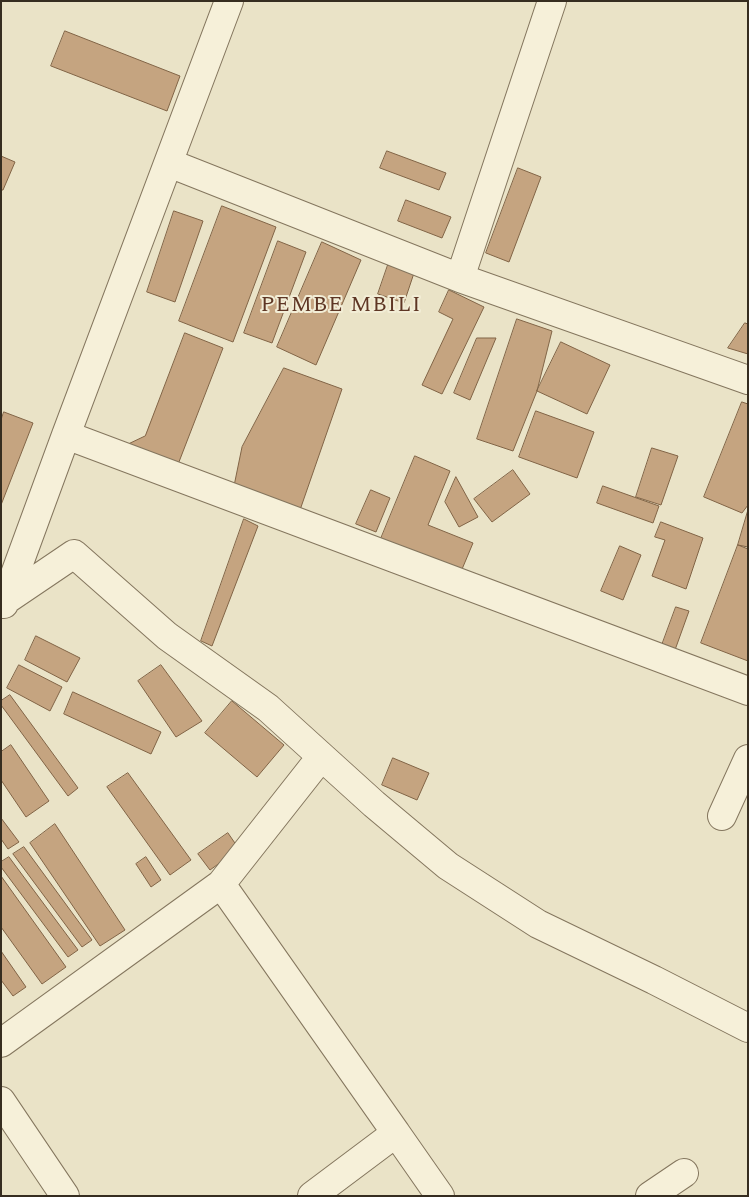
<!DOCTYPE html>
<style>
body{margin:0}
#map{position:relative;width:749px;height:1197px;overflow:hidden;background:#eae3c7;font-family:Spectral,serif}
canvas{display:block}
.frame{position:absolute;inset:0;border:2px solid #362d20;pointer-events:none}
</style>
<div id="map">
<canvas width="749" height="1197"></canvas>
<div class="frame"></div>
</div>
<script>
const context = document.querySelector('canvas').getContext('2d');
context.lineJoin = 'round';
function paint(path, color) { context.fillStyle = color; context.fill(path, 'evenodd'); }
function stroke(path, color, width, dash) { context.strokeStyle = color; context.lineWidth = width; context.lineCap = dash ? 'butt' : 'round'; context.setLineDash(dash || []); context.stroke(path); }
function write(font, color, halo, rows, align = 'center') {
  context.font = font + ' Spectral,serif'; context.lineWidth = 4; context.setLineDash([]); context.textBaseline = 'middle'; context.strokeStyle = halo; context.fillStyle = color; for (const [text, x, y, turn = 0] of rows) {
    context.save(); context.translate(x, y); context.rotate((+turn || 0) * Math.PI / 180); context.textAlign = isNaN(turn) ? turn : align; if (halo) context.strokeText(text, 0, 0); context.fillText(text, 0, 0); context.restore();
  }
}
const building = new Path2D(`
 M 65,31 L 180,76 L 167,111 L 51,66 Z
 M 387,151 L 446,173 L 439,190 L 380,168 Z
 M 1,156 L 15,162 L 3,190 L 1,190 Z
 M 518,168 L 541,177 L 509,262 L 486,253 Z
 M 406,200 L 451,217 L 442,238 L 398,221 Z
 M 222,206 L 276,227 L 233,342 L 179,321 Z
 M 174,211 L 203,221 L 175,302 L 147,292 Z
 M 278,241 L 306,252 L 272,343 L 244,333 Z
 M 322,242 L 361,260 L 316,365 L 277,347 Z
 M 388,265 L 414,273 L 404,303 L 378,294 Z
 M 449,290 L 484,307 L 442,394 L 422,385 L 453,319 L 439,312 Z
 M 517,319 L 552,331 L 537,391 L 513,451 L 477,439 Z
 M 745,323 L 748,324 L 748,354 L 728,348 Z
 M 185,333 L 223,348 L 177,467 L 124,446 L 145,436 Z
 M 477,338 L 496,338 L 470,400 L 454,393 Z
 M 561,342 L 610,365 L 587,414 L 537,391 Z
 M 284,368 L 342,389 L 300,510 L 234,486 L 242,447 Z
 M 742,402 L 748,404 L 748,505 L 742,513 L 704,497 Z
 M 536,411 L 594,432 L 577,478 L 519,457 Z
 M 4,412 L 33,423 L 1,505 L 1,420 Z
 M 652,448 L 678,456 L 661,505 L 636,497 Z
 M 415,456 L 450,471 L 428,525 L 473,543 L 460,574 L 380,541 Z
 M 513,470 L 530,494 L 492,522 L 474,499 Z
 M 456,477 L 478,517 L 459,527 L 445,502 Z
 M 603,486 L 659,506 L 653,523 L 597,503 Z
 M 371,490 L 390,498 L 376,532 L 356,524 Z
 M 748,510 L 748,547 L 738,545 Z
 M 244,519 L 258,526 L 212,646 L 201,641 Z
 M 661,522 L 703,538 L 686,589 L 652,576 L 665,540 L 655,537 Z
 M 738,545 L 748,549 L 748,661 L 701,643 Z
 M 620,546 L 641,555 L 623,600 L 601,591 Z
 M 676,607 L 689,611 L 675,650 L 662,645 Z
 M 36,636 L 80,658 L 67,682 L 25,660 Z
 M 19,665 L 62,687 L 50,711 L 7,688 Z
 M 161,665 L 202,721 L 176,737 L 138,681 Z
 M 73,692 L 161,732 L 151,754 L 64,714 Z
 M 10,695 L 78,788 L 68,796 L 1,705 L 1,701 Z
 M 232,701 L 284,745 L 257,777 L 205,733 Z
 M 11,745 L 49,801 L 26,817 L 1,780 L 1,752 Z
 M 393,758 L 429,773 L 417,800 L 382,785 Z
 M 128,773 L 191,860 L 170,875 L 107,787 Z
 M 1,818 L 19,842 L 8,849 L 1,839 Z
 M 55,824 L 125,930 L 100,946 L 30,843 Z
 M 228,833 L 239,849 L 210,870 L 198,854 Z
 M 24,847 L 92,940 L 82,947 L 13,854 Z
 M 9,857 L 78,950 L 68,957 L 1,867 L 1,862 Z
 M 146,857 L 161,880 L 151,887 L 136,864 Z
 M 1,876 L 66,967 L 42,984 L 1,927 Z
 M 1,951 L 26,987 L 13,996 L 1,980 Z`);
const minor = new Path2D(`
 M 169,163 L 460,278 L 748,380
 M 460,278 L 552,1
 M 66,435 L 748,691
 M 6,600 L 74,554 L 167,636 L 268,708 L 374,804 L 448,866 L 538,924 L 654,980 L 748,1028
 M 4,604 L 66,435 L 229,1
 M 321,757 L 221,884 L 396,1133
 M 722,816 L 748,759
 M 1,1043 L 221,884
 M 1,1101 L 65,1196
 M 312,1196 L 396,1133 L 440,1196
 M 650,1196 L 684,1173`);
const quarterNames = [
 ["PEMBE MBILI",341,307]
];
paint(building, '#c5a480');
stroke(building, '#816446', 1);
stroke(minor, '#84765e', 30);
stroke(minor, '#f6f0d9', 28);
context.letterSpacing = '1px';
write('22px', '#5e3624', '#f2edd6', quarterNames);
context.letterSpacing = '0px';
</script>
